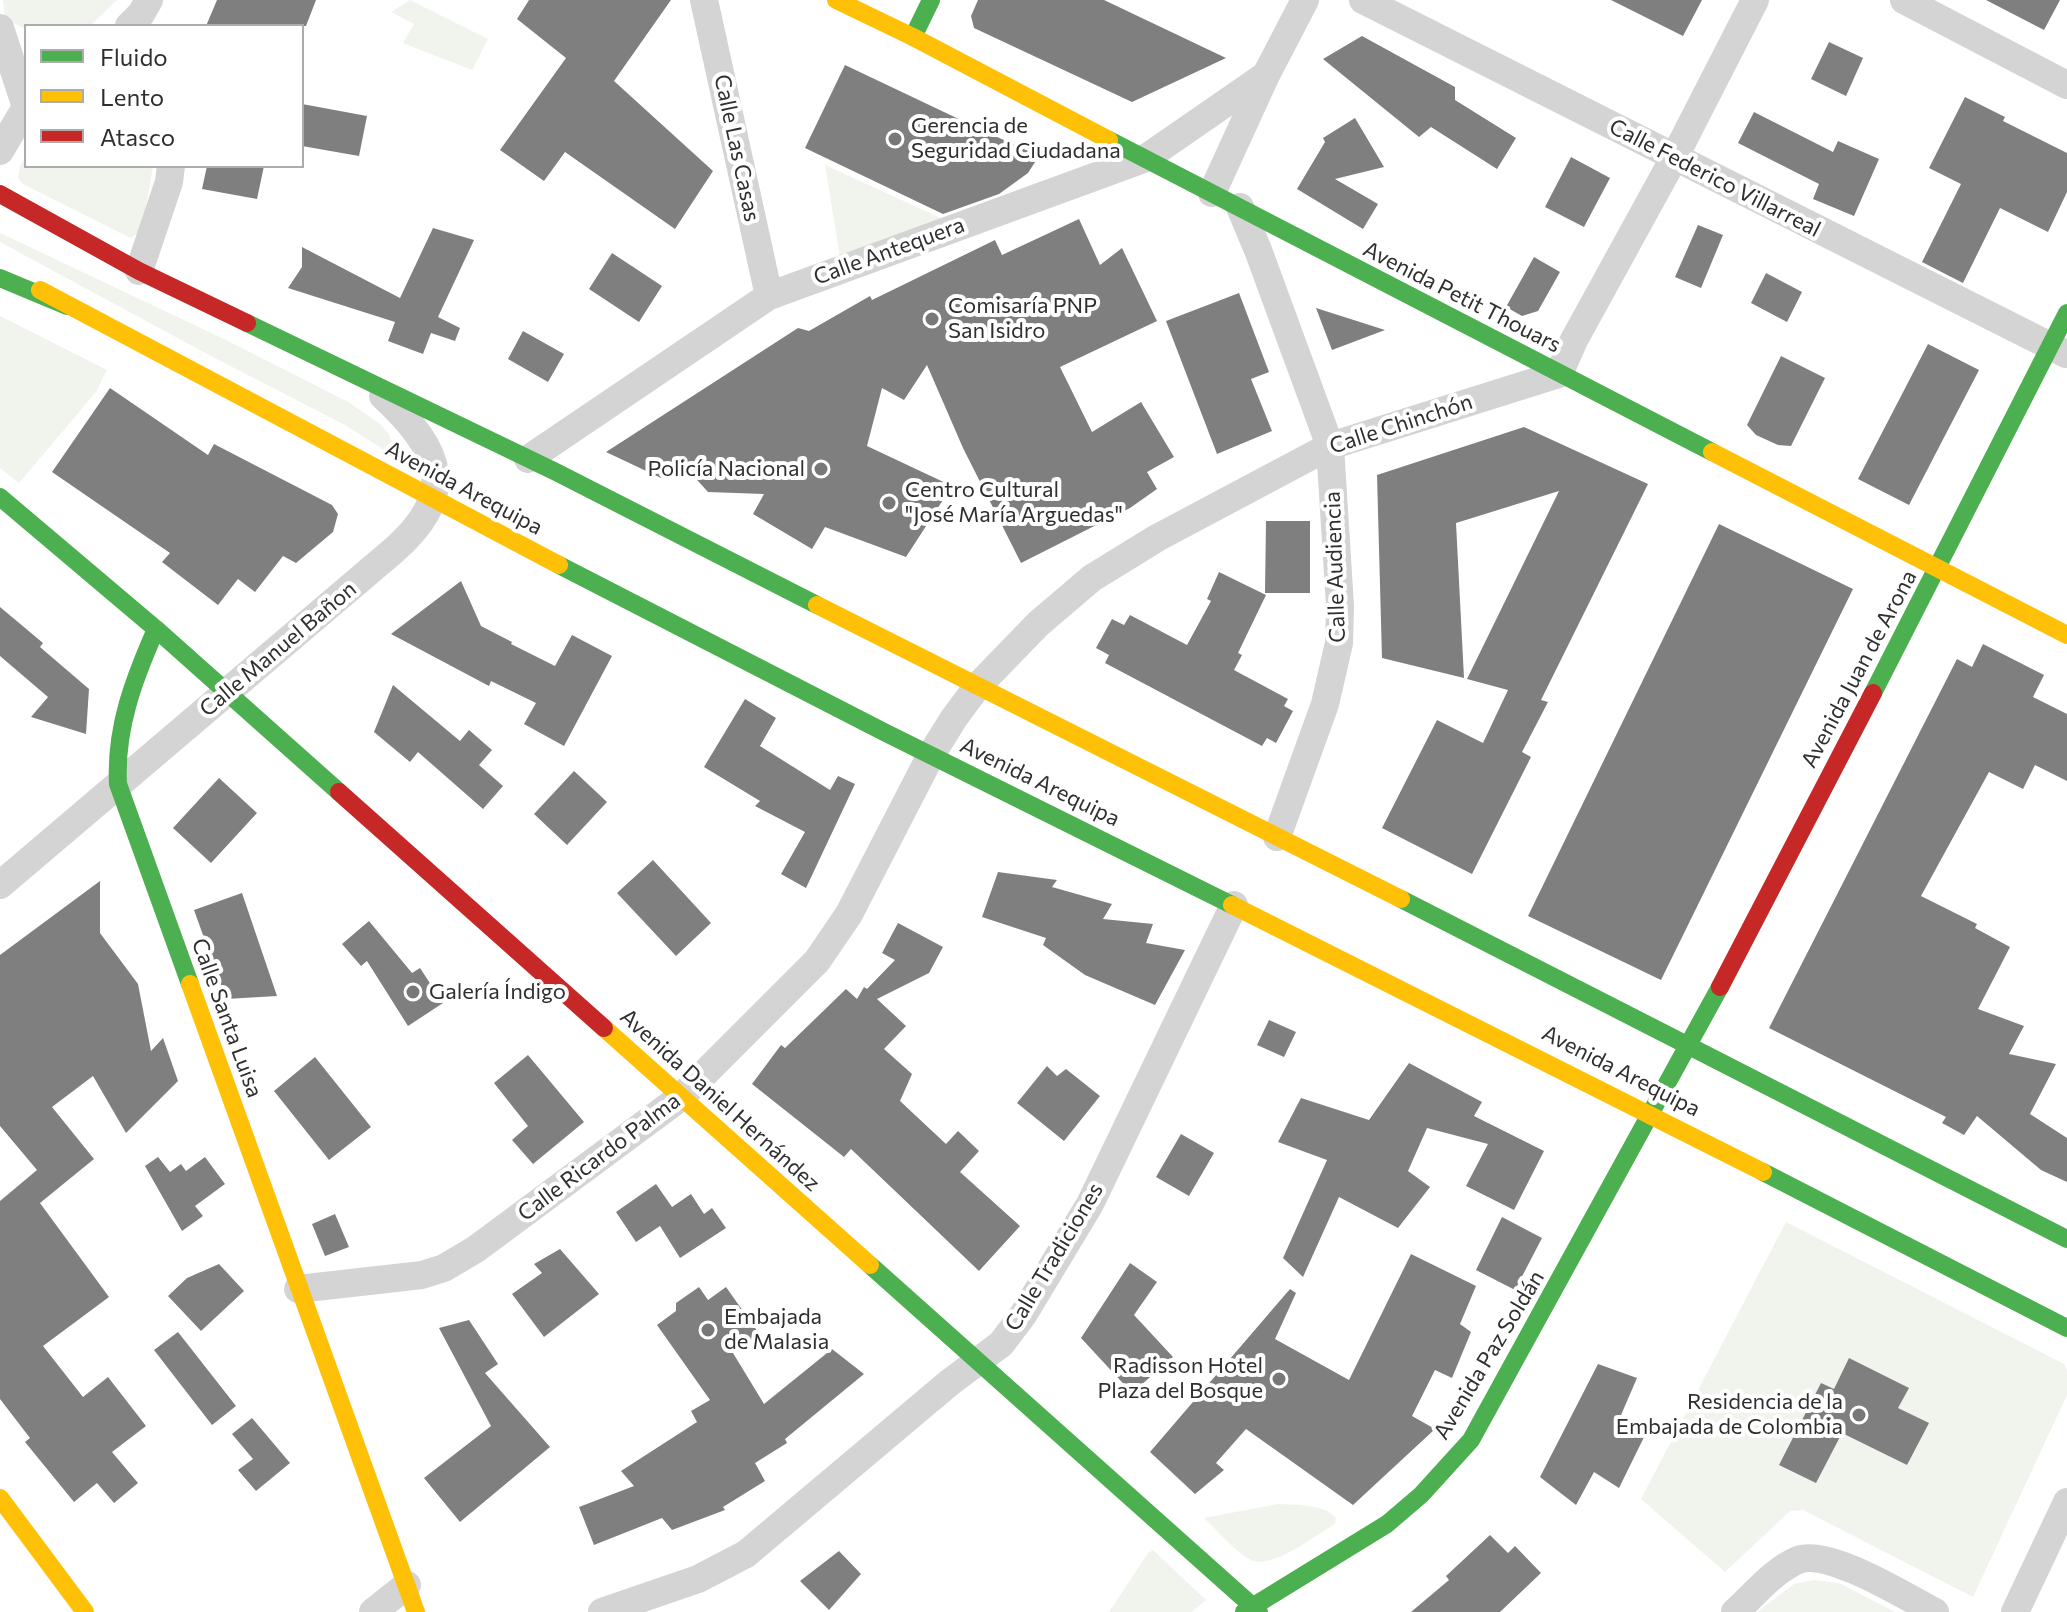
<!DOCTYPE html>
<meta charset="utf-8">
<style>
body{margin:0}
#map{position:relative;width:2067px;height:1612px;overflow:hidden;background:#fff;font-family:Commissioner,sans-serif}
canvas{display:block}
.legend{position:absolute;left:24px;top:24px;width:280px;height:144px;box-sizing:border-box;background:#fff;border:2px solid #acacac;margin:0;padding:10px 14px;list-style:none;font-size:24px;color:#2f2f2f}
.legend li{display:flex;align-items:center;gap:16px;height:40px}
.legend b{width:40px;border:2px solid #acacac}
</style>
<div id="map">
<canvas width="2067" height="1612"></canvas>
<ul class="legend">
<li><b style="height:10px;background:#4caf50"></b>Fluido</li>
<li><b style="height:10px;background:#ffc107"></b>Lento</li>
<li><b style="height:10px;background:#c62828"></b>Atasco</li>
</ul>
</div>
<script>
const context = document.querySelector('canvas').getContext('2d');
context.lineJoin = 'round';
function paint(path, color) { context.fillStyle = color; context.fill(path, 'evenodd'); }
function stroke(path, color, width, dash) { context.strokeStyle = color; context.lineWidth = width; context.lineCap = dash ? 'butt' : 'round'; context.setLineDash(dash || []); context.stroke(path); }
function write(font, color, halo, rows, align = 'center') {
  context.font = font + ' Commissioner,sans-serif'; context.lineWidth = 8; context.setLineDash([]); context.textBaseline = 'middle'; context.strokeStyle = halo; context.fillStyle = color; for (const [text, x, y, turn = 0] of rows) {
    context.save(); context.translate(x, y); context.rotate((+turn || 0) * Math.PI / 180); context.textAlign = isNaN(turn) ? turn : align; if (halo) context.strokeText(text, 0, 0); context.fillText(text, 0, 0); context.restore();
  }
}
const green = new Path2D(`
 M 3,0 L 117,0 L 90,26 L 26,26 L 26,29 L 5,19 Z
 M 410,0 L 488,39 L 472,70 L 403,43 L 414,24 L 391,12 Z
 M 26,156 L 26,166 L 153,166 L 142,230 L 131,238 L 23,184 L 18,178 L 20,166 Z
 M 825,165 L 945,220 L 840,257 Z
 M 0,233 L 226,340 L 348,402 L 379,423 L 389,434 L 397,458 L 345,425 L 209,355 L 0,242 Z
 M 0,316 L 107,370 L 96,392 L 19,483 L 0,468 Z
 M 1786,1222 L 2064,1364 L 2067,1371 L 2067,1395 L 1973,1597 L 1803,1510 L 1790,1511 L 1725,1572 L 1641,1499 Z
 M 1278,1504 C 1296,1505 1325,1504 1336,1518 L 1335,1524 C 1316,1535 1272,1570 1251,1560 C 1234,1551 1218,1531 1204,1518 Z
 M 1153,1550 L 1206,1600 L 1192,1612 L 1109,1612 L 1148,1553 Z
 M 1815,1580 L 1839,1583 L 1895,1612 L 1757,1612 L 1794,1584 Z`);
const building = new Path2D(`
 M 217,0 L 316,0 L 306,26 L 206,26 Z
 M 529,0 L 671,0 L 614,81 L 713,171 L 675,229 L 565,152 L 544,181 L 500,150 L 566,58 L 517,19 Z
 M 978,0 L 1104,0 L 1226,58 L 1132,102 L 974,28 L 971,16 Z
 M 1611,0 L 1702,0 L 1683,36 Z
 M 1986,0 L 2060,0 L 2044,30 Z
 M 1362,36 L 1455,87 L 1455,100 L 1516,138 L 1497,169 L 1431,127 L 1419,137 L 1323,59 Z
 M 1829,42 L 1863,58 L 1846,96 L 1811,79 Z
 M 845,65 L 984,131 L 1039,156 L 1028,173 L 999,194 L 943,214 L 805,148 Z
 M 1965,97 L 2005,117 L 2003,121 L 2067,153 L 2067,192 L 2048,232 L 2000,208 L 1963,283 L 1922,262 L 1961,184 L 1929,168 Z
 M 302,104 L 367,116 L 359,156 L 302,146 Z
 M 1754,112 L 1833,152 L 1838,141 L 1879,159 L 1854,216 L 1813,199 L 1819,184 L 1738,143 Z
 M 1355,118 L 1384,167 L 1335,179 L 1378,204 L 1363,229 L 1297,189 L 1325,142 L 1323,138 Z
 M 1571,157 L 1610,178 L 1584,227 L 1545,207 Z
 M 207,166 L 264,166 L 257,199 L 202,189 Z
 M 1079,219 L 1100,265 L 1122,248 L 1157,321 L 1060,367 L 1092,432 L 1141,402 L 1174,457 L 1147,472 L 1157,489 L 1130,508 L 1021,563 L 963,448 L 927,365 L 904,400 L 882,388 L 867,446 L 952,486 L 906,557 L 825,527 L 812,549 L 753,514 L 764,494 L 708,492 L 680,461 L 661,478 L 606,452 L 798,328 L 809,331 L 870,296 L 872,300 L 995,240 L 1002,255 Z
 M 1698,225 L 1723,235 L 1701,288 L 1675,277 Z
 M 433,228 L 474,240 L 438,317 L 460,328 L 455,341 L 431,333 L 423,354 L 388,341 L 395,322 L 288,288 L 302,267 L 302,247 L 400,298 Z
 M 612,253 L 662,286 L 639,322 L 589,289 Z
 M 1534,257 L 1560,272 L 1538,311 L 1522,316 L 1506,307 Z
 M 1766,273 L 1802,292 L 1787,322 L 1751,303 Z
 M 1239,293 L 1269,372 L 1251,379 L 1272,431 L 1217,454 L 1166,321 Z
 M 1316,308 L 1385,330 L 1332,350 Z
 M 523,331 L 564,354 L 548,382 L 508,359 Z
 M 1928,344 L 1979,370 L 1909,505 L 1858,479 Z
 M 1781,356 L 1825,378 L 1791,446 L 1778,445 L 1756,435 L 1747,425 Z
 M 110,388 L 208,455 L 214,444 L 332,505 L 338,514 L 333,532 L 296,563 L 283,556 L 255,592 L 238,579 L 218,605 L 162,562 L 170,553 L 52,472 Z
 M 1524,427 L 1648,484 L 1541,700 L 1548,702 L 1522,752 L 1531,757 L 1472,874 L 1382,828 L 1437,720 L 1483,743 L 1508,690 L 1467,679 L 1559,491 L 1456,523 L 1464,678 L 1382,658 L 1377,475 Z
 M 1266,521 L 1310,521 L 1310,593 L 1265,593 Z
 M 1719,524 L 1853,589 L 1661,980 L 1528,916 Z
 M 1219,572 L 1266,595 L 1238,653 L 1242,655 L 1234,670 L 1288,699 L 1284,706 L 1293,711 L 1276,743 L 1267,738 L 1262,746 L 1105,663 L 1109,655 L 1096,648 L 1112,619 L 1124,625 L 1130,615 L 1187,645 L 1211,601 L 1207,599 Z
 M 461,581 L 481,626 L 512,642 L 511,644 L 555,666 L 572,635 L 612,656 L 564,746 L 524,724 L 536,703 L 491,681 L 489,686 L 391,634 Z
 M 0,607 L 43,643 L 40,647 L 89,689 L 86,734 L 31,717 L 48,697 L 0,656 Z
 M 1983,644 L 2044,675 L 2033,697 L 2067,714 L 2067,781 L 2035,765 L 2023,789 L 1989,772 L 1921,896 L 1977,924 L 1975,928 L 2010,947 L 1978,1009 L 2024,1026 L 2009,1054 L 2056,1064 L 2030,1114 L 2067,1138 L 2067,1182 L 2041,1170 L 1977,1116 L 1964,1135 L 1942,1123 L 1946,1117 L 1769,1028 L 1957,659 L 1972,667 Z
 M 393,685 L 460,741 L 469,730 L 492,750 L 479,765 L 503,786 L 483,809 L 418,752 L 410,762 L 374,732 Z
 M 745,699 L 776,718 L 760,746 L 830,790 L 838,776 L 855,784 L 806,888 L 781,874 L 805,832 L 755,806 L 760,801 L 704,767 Z
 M 574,771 L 607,802 L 567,845 L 534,814 Z
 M 219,778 L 257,813 L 211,863 L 173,828 Z
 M 653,860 L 711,923 L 676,956 L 617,893 Z
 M 998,872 L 1057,880 L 1052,887 L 1112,904 L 1103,919 L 1153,924 L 1146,943 L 1185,950 L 1155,1005 L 1085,975 L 1043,945 L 1046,938 L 982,917 Z
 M 100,881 L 100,933 L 138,984 L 151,1051 L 163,1038 L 178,1081 L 126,1133 L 93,1076 L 52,1107 L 94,1159 L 40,1203 L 109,1297 L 43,1346 L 83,1397 L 108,1377 L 146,1426 L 112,1452 L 138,1483 L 114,1503 L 97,1483 L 74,1502 L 25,1442 L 30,1438 L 0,1399 L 0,1201 L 37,1170 L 0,1126 L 0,955 Z
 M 242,893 L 277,996 L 226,999 L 194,910 Z
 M 369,921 L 412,973 L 420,968 L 443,1003 L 408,1026 L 367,961 L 361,966 L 342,944 Z
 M 898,923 L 943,947 L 929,973 L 877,999 L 906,1026 L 884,1049 L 912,1074 L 900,1101 L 946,1144 L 958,1131 L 979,1151 L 960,1172 L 1020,1226 L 979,1271 L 851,1149 L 844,1157 L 752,1084 L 781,1045 L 785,1048 L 846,989 L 857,999 L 864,987 L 867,989 L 895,960 L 882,953 Z
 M 1269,1020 L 1296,1032 L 1284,1057 L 1257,1045 Z
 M 528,1055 L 584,1122 L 533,1164 L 512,1140 L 528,1126 L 494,1083 Z
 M 315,1057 L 371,1127 L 329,1160 L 274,1091 Z
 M 1409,1063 L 1482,1102 L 1474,1116 L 1544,1151 L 1514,1210 L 1466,1186 L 1488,1144 L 1427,1128 L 1408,1171 L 1430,1187 L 1398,1228 L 1339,1197 L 1303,1277 L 1283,1258 L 1327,1160 L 1278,1142 L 1301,1098 L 1369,1120 Z
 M 1047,1066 L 1057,1076 L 1066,1069 L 1100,1096 L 1064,1141 L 1017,1103 Z
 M 1181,1134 L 1214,1153 L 1189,1196 L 1156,1177 Z
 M 158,1157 L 170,1172 L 181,1164 L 186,1171 L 205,1157 L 225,1184 L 195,1206 L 203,1216 L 182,1231 L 145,1166 Z
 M 656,1184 L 672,1207 L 691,1194 L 704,1214 L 712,1208 L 726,1228 L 680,1258 L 660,1226 L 636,1242 L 616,1212 Z
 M 335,1214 L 349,1247 L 325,1256 L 312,1224 Z
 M 1502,1217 L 1542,1238 L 1515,1290 L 1476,1270 Z
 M 560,1249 L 599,1294 L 544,1337 L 512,1294 L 542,1273 L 534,1264 Z
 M 1411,1254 L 1476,1286 L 1460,1324 L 1471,1332 L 1452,1378 L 1435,1370 L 1412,1416 L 1435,1429 L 1353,1505 L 1246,1429 L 1216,1463 L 1224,1470 L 1195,1494 L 1150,1452 L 1290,1289 L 1296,1293 L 1275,1339 L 1349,1380 Z
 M 1130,1263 L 1157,1282 L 1134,1315 L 1173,1357 L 1132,1393 L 1081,1338 Z
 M 219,1264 L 244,1291 L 201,1331 L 168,1296 L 187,1278 Z
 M 699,1287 L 708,1300 L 726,1287 L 760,1335 L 733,1353 L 764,1404 L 832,1349 L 864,1374 L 785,1439 L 787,1443 L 755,1463 L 765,1481 L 723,1507 L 725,1510 L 672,1530 L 662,1518 L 594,1545 L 579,1507 L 634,1486 L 621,1471 L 697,1422 L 691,1411 L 710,1400 L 657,1325 L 676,1311 L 676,1303 Z
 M 469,1320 L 498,1364 L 485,1373 L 550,1447 L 460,1522 L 424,1478 L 491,1426 L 439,1328 Z
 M 178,1332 L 236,1406 L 212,1425 L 154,1350 Z
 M 1849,1358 L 1909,1388 L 1898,1408 L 1929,1423 L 1907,1465 L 1842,1433 L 1816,1483 L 1779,1465 L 1821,1383 L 1834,1389 Z
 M 1598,1364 L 1637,1378 L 1621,1415 L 1648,1429 L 1619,1488 L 1594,1472 L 1576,1505 L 1540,1477 Z
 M 252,1418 L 290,1463 L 256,1491 L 238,1470 L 253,1459 L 232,1434 Z
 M 1490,1535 L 1508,1553 L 1515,1546 L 1541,1573 L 1500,1612 L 1411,1612 L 1449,1580 L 1446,1576 Z
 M 839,1551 L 861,1574 L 829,1610 L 800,1581 Z`);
const street = new Path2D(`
 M 704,0 L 769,296
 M 1363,0 L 2066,354
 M 1904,0 L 2067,85
 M 129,26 L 141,14 L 149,0
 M 0,28 L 26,107
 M 0,151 L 26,107
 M 1212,193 L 1266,75 L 1305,0
 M 1240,207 L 1258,250 L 1330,446 L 1340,606 L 1339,643 L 1325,704 L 1277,837
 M 139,271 L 169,182 L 171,166
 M 528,459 L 769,296 L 1146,158 L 1266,75
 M 0,885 L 393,551 C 459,494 442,450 383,396
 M 298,1289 L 422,1275 L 444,1268 L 476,1249 L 681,1097 L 817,961 L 849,914 L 931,755 L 954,718 L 977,687 L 1038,624 L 1092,578 L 1157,538 L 1330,446 L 1559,374 L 1574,340 L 1674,158 L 1755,0
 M 373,1612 L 407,1585
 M 602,1612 L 698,1579 L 746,1554 L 949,1383 L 1001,1344 L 1023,1315 L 1090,1204 L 1234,905
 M 1735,1612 C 1754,1595 1774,1570 1798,1560 C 1828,1548 1906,1597 1935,1612
 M 2015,1612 L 2067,1502`);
const fast = new Path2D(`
 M 913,37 L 931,0
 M 1109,140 L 1712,452
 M 0,278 L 67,306
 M 247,323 L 556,472 L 817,605
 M 0,497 L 156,629 L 339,792
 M 559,565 L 884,732 L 1232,905
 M 156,629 C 134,679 115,728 118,784 L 190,984
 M 1873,693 L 2067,313
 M 1401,899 L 2067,1239
 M 1763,1172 L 2067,1328
 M 870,1265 L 1259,1612
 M 1244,1612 L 1387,1524 L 1421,1495 L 1471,1440 L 1720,987`);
const slow = new Path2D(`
 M 836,0 L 913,37 L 1109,140
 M 40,290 L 559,565
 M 1712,452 L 2067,635
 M 817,605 L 1401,899
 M 1232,905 L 1763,1172
 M 190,984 L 416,1612
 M 604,1028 L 870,1265
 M 0,1498 L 85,1612`);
const jam = new Path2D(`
 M 0,194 L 139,271 L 247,323
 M 339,792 L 604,1028
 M 1720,987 L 1873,693`);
const markers = [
 [895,139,8,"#787878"],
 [932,319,8,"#787878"],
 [821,469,8,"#787878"],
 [889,503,8,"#787878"],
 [413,992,8,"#787878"],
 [708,1330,8,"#787878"],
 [1279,1379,8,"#787878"],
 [1859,1415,8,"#787878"]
];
const poiNames = [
 ["Gerencia de",911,126],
 ["Seguridad Ciudadana",911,151],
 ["Comisaría PNP",948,306],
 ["San Isidro",948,331],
 ["Policía Nacional",805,469,"right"],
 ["Centro Cultural",905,490],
 ["\"José María Arguedas\"",905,515],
 ["Galería Índigo",429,992],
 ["Embajada",724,1317],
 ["de Malasia",724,1342],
 ["Radisson Hotel",1263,1366,"right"],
 ["Plaza del Bosque",1263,1391,"right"],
 ["Residencia de la",1843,1402,"right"],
 ["Embajada de Colombia",1843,1427,"right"]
];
const streetNames = [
 ["Calle Las Casas",737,148,78],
 ["Calle Federico Villarreal",1715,178,27],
 ["Calle Antequera",889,251,-20],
 ["Avenida Petit Thouars",1462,297,27],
 ["Calle Chinchón",1401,424,-18],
 ["Avenida Arequipa",464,488,28],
 ["Calle Audiencia",1335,567,-92],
 ["Calle Manuel Bañon",278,649,-40],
 ["Avenida Juan de Arona",1859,669,-62],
 ["Avenida Arequipa",1040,782,26],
 ["Calle Santa Luisa",227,1018,70],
 ["Avenida Arequipa",1621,1071,27],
 ["Avenida Daniel Hernández",720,1100,42],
 ["Calle Ricardo Palma",599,1157,-37],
 ["Calle Tradiciones",1054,1257,-59],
 ["Avenida Paz Soldán",1489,1355,-59]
];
paint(green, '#f1f3ed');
paint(building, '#7f7f7f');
stroke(street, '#d4d4d4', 28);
stroke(fast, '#4caf50', 18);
stroke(slow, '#ffc107', 18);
stroke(jam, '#c62828', 18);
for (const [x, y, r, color] of markers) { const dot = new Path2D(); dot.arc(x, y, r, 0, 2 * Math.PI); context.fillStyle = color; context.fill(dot); stroke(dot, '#fff', 3); }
write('22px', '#2f2f2f', '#fff', poiNames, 'left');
write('22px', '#2f2f2f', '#fff', streetNames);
</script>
